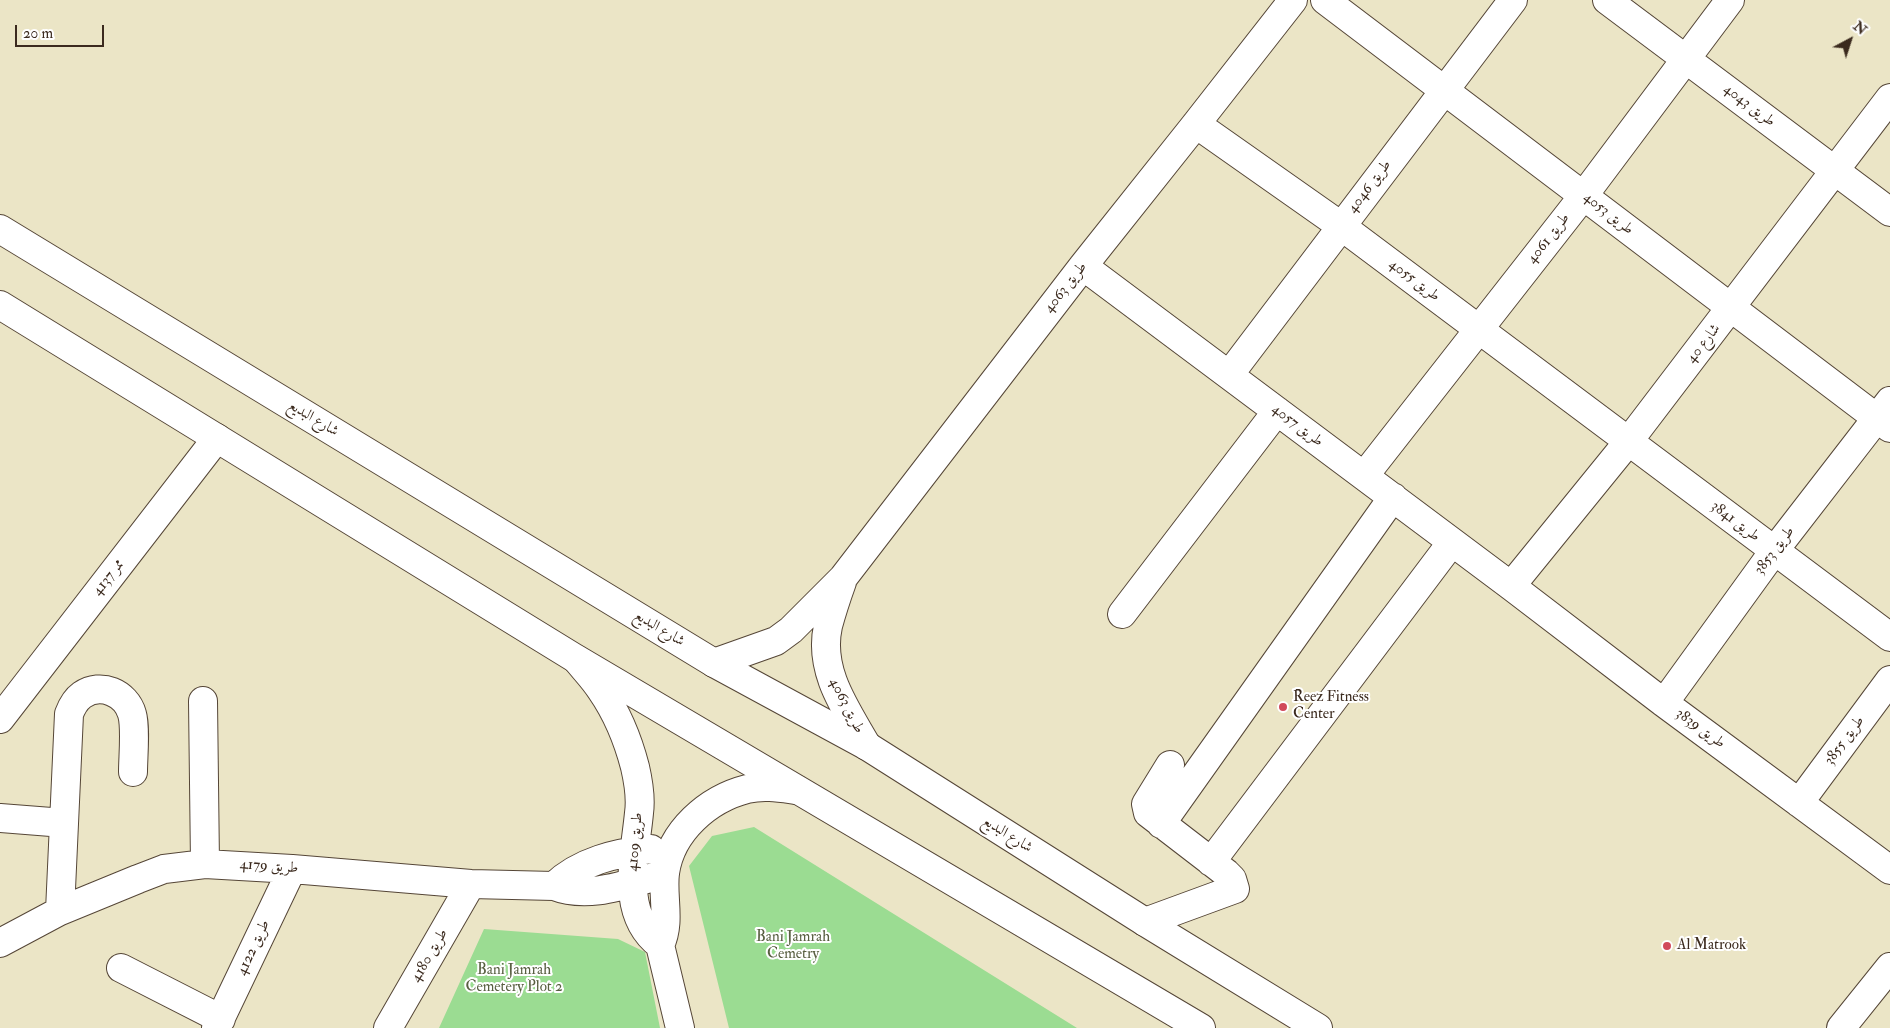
<!DOCTYPE html>
<meta charset="utf-8">
<style>
body{margin:0}
#map{position:relative;width:1890px;height:1028px;overflow:hidden;background:#ebe5c6;font-family:"IM FELL Double Pica",serif}
canvas{display:block}
.north{position:absolute;left:1825px;top:15px;width:50px;height:50px;-webkit-text-stroke:4px #fff;paint-order:stroke;rotate:40deg;font-size:14px;font-weight:700;line-height:20px;text-align:center;color:#3b2a1e}
.north::after{content:'';display:block;margin:auto;width:18px;height:22px;background:#3b2a1e;clip-path:polygon(50% 0,100% 100%,50% 72%,0 100%)}
.scale{position:absolute;left:15px;top:25px;width:89px;height:22px;box-sizing:border-box;border:2px solid #3b2a1e;border-top:0;padding-left:6px;font-size:15px;line-height:18px;white-space:nowrap;color:#3b2a1e;-webkit-text-stroke:4px #fff;paint-order:stroke}
</style>
<div id="map">
<canvas width="1890" height="1028"></canvas>
<div class="north">N</div>
<div class="scale">20 m</div>
</div>
<script>
const context = document.querySelector('canvas').getContext('2d');
context.lineJoin = 'round';
function paint(path, color) { context.fillStyle = color; context.fill(path, 'evenodd'); }
function stroke(path, color, width, dash) { context.strokeStyle = color; context.lineWidth = width; context.lineCap = dash ? 'butt' : 'round'; context.setLineDash(dash || []); context.stroke(path); }
function write(font, color, halo, rows, align = 'center') {
  context.font = font + ' "IM FELL Double Pica",Amiri,serif'; context.lineWidth = 4; context.setLineDash([]); context.textBaseline = 'middle'; context.strokeStyle = halo; context.fillStyle = color; for (const [text, x, y, turn = 0] of rows) {
    context.save(); context.translate(x, y); context.rotate((+turn || 0) * Math.PI / 180); context.textAlign = isNaN(turn) ? turn : align; if (halo) context.strokeText(text, 0, 0); context.fillText(text, 0, 0); context.restore();
  }
}
const green = new Path2D(`
 M 754,827 L 1077,1028 L 729,1028 L 689,866 L 712,836 Z
 M 484,929 L 618,939 L 645,952 L 660,1028 L 439,1028 Z`);
const minor = new Path2D(`
 M 1325,0 L 1890,428
 M 1607,0 L 1890,212
 M 1196,124 L 1341,226 L 1890,637
 M 1083,266 L 1511,586 L 1664,703 L 1890,870
 M 1229,375 L 1513,0
 M 1364,476 L 1584,195 L 1730,0
 M 842,582 C 837,596 832,611 828,626 C 818,671 846,709 867,746
 M 1511,586 L 1628,442 L 1890,98
 M 1122,614 L 1277,411
 M 577,660 C 585,670 594,679 601,690 C 617,713 628,740 635,767 C 638,780 641,799 639,813 C 635,856 619,914 660,945
 M 714,663 L 776,641 L 791,630 L 843,578 L 1083,266 L 1196,124 L 1293,0
 M 203,701 L 205,864
 M 1664,703 L 1774,551 L 1890,401
 M 0,719 L 217,438
 M 1799,803 L 1890,680
 M 0,818 L 64,823
 M 1161,824 L 1393,497
 M 1211,862 L 1452,542
 M 554,886 C 580,861 616,853 651,849
 M 60,911 L 69,714 C 72,706 75,700 82,695 C 101,682 126,693 132,714 C 136,727 133,757 133,772
 M 1145,922 L 1235,889 L 1232,879 L 1226,873 L 1148,813 L 1146,804 L 1170,765
 M 0,943 L 60,911 L 138,879 L 164,869 L 205,864 L 292,869 L 471,884 L 554,886 C 590,900 629,883 665,874
 M 121,968 L 221,1019
 M 216,1028 L 292,869
 M 388,1028 L 471,884
 M 680,1028 L 660,945 C 671,922 662,897 665,873 C 671,831 708,799 747,789 C 764,785 781,788 797,790
 M 1841,1028 L 1890,967`);
const major = new Path2D(`
 M 0,229 L 714,663 L 867,746 L 1145,922 L 1318,1028
 M 0,305 L 573,657 L 1201,1028`);
const markers = [
 [1283,707,5,"#d1495b"],
 [1667,946,5,"#d1495b"]
];
const streetNames = [
 ["طريق 4043",1749,106,37],
 ["طريق 4046",1370,187,-53],
 ["طريق 4053",1608,214,38],
 ["طريق 4061",1549,239,-52],
 ["طريق 4055",1414,281,37],
 ["طريق 4063",1066,288,-52],
 ["شارع 40",1704,344,-52],
 ["شارع البديع",313,419,31],
 ["طريق 4057",1297,426,37],
 ["طريق 3841",1735,522,37],
 ["طريق 3853",1775,551,-53],
 ["ممر 4137",109,578,-52],
 ["شارع البديع",659,629,31],
 ["طريق 4063",846,706,63],
 ["طريق 3839",1700,729,36],
 ["طريق 3855",1845,741,-54],
 ["شارع البديع",1007,835,32],
 ["طريق 4109",636,842,-85],
 ["طريق 4179",269,867,4],
 ["طريق 4122",254,948,-65],
 ["طريق 4180",430,956,-60]
];
const poiNames = [
 ["Reez Fitness",1293,698],
 ["Center",1293,715],
 ["Al Matrook",1677,946]
];
const parkNames = [
 ["Bani Jamrah",793,938],
 ["Cemetry",793,955],
 ["Bani Jamrah",514,971],
 ["Cemetery Plot 2",514,988]
];
paint(green, '#9bdc92');
stroke(minor, '#554637', 30);
stroke(major, '#554637', 30);
stroke(minor, '#fff', 28);
stroke(major, '#fff', 28);
for (const [x, y, r, color] of markers) { const dot = new Path2D(); dot.arc(x, y, r, 0, 2 * Math.PI); context.fillStyle = color; context.fill(dot); stroke(dot, '#fff', 2); }
write('15px', '#3b2a1e', '#fff', streetNames);
write('15px', '#3b2a1e', '#fff', poiNames, 'left');
write('15px', '#585f41', '#fff', parkNames);
</script>
